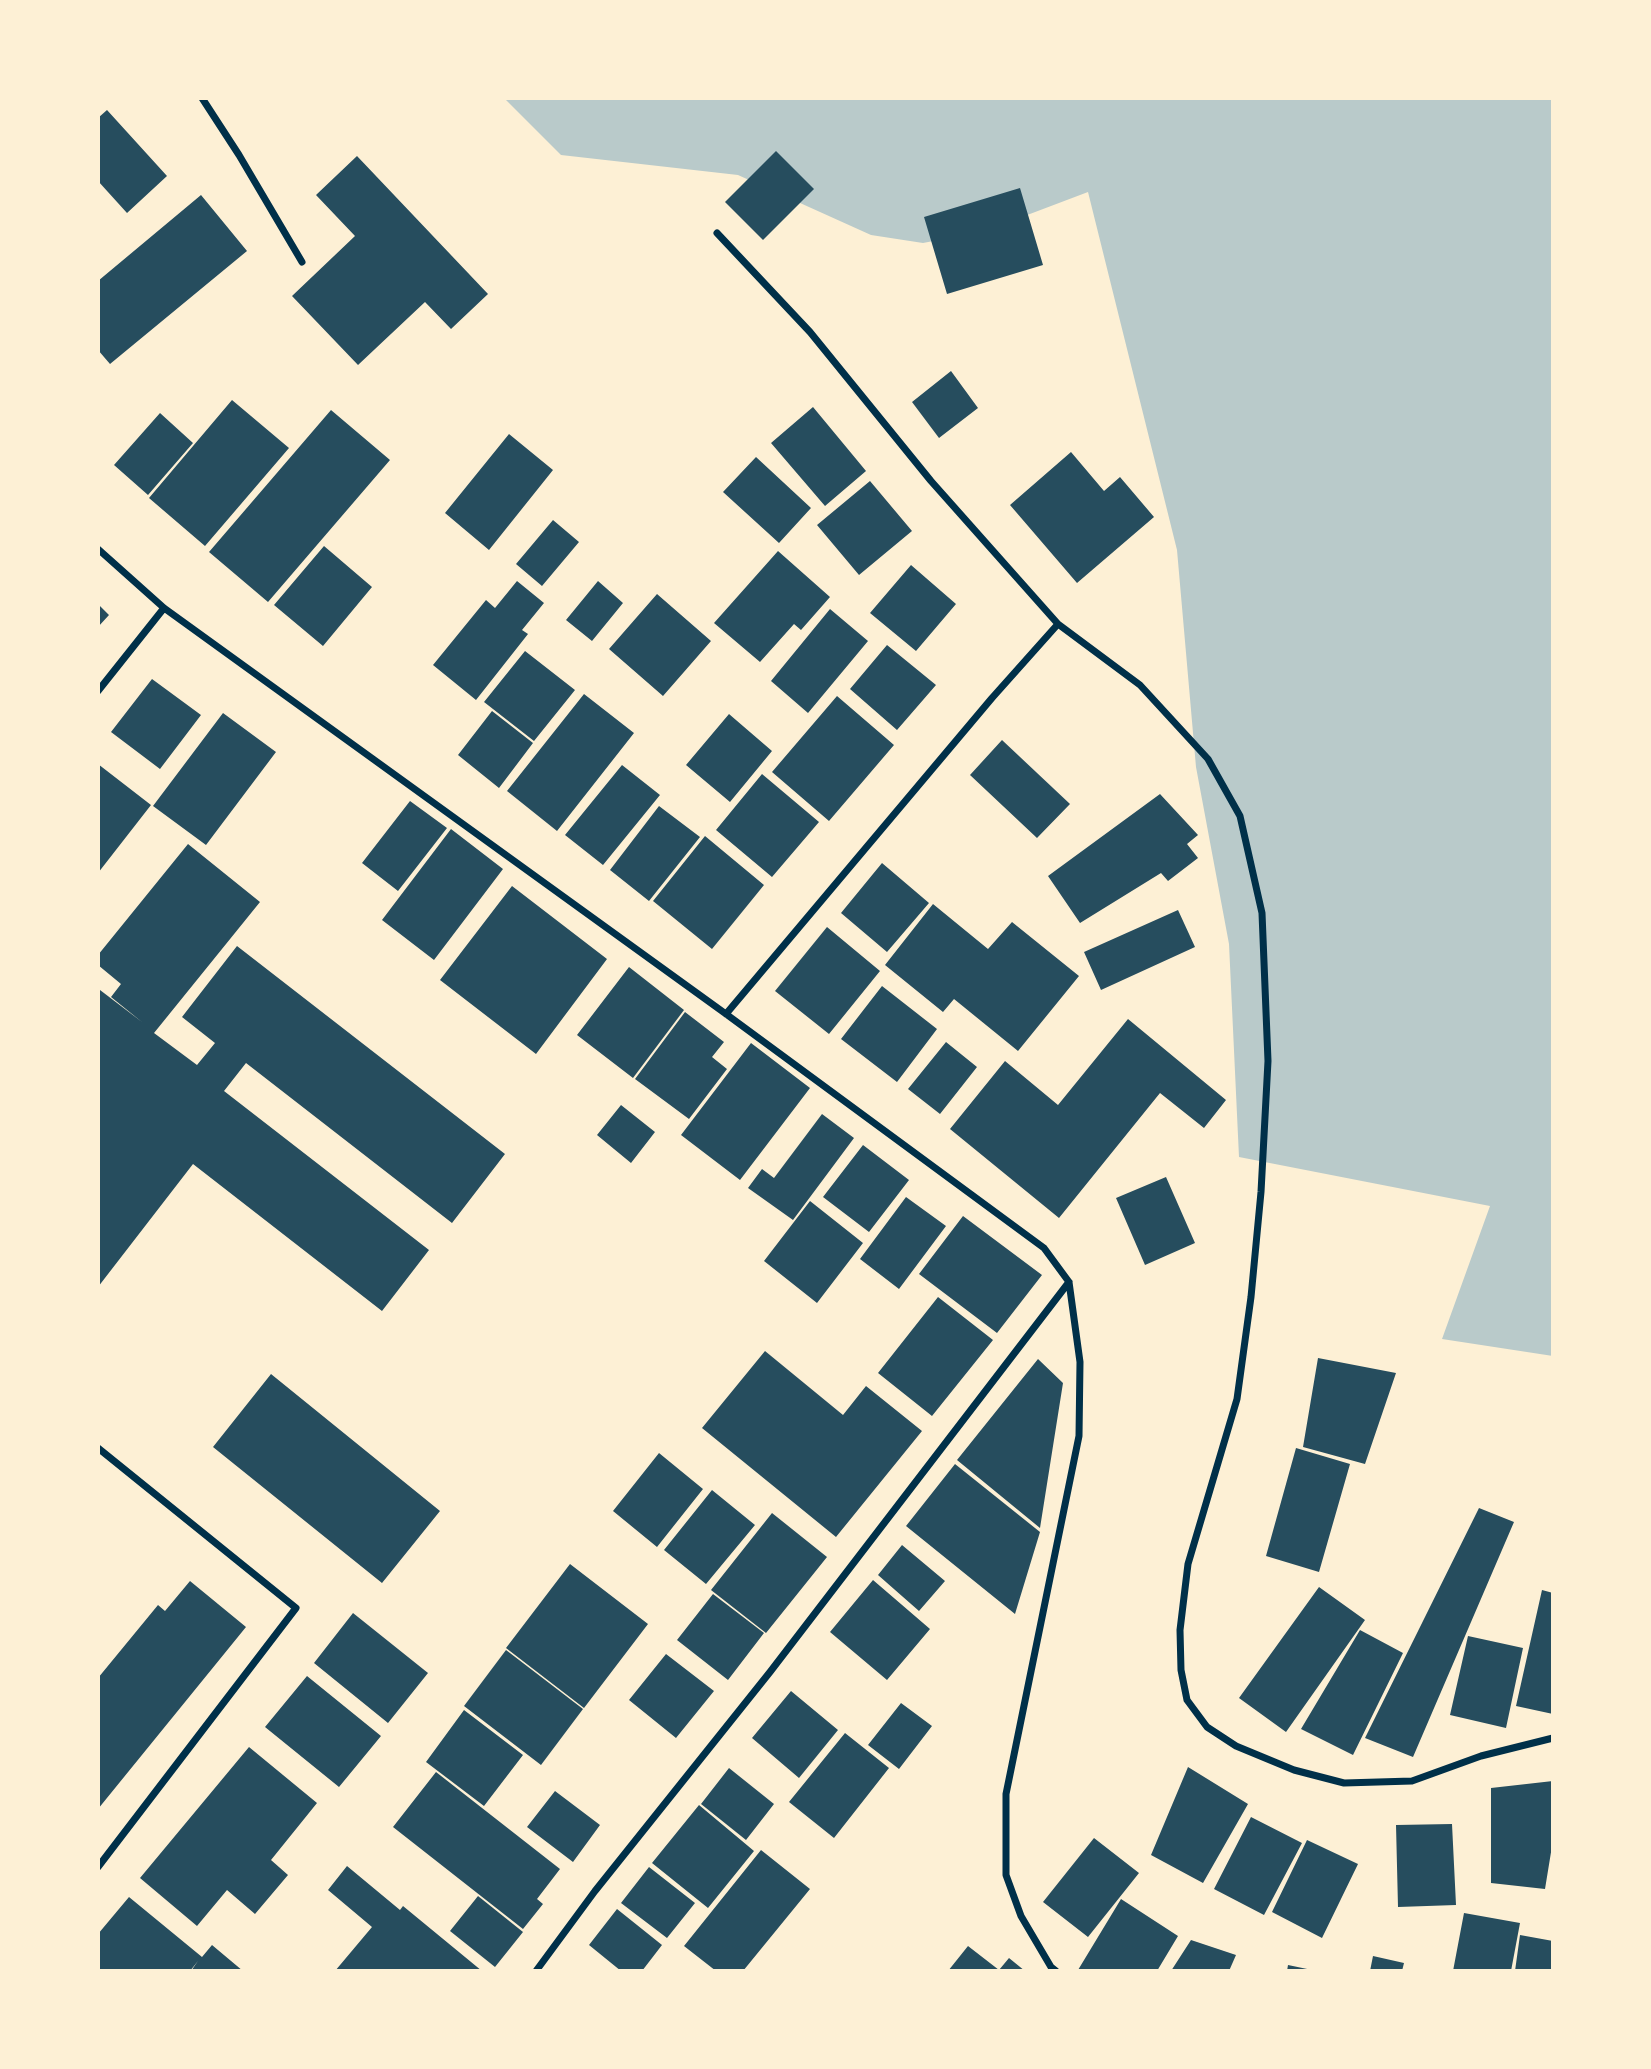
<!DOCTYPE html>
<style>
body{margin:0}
#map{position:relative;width:1651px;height:2069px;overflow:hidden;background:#fdf0d5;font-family:Barlow,sans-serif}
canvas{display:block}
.frame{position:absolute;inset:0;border:100px solid #fdf0d5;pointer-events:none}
</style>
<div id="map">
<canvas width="1651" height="2069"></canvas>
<div class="frame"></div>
</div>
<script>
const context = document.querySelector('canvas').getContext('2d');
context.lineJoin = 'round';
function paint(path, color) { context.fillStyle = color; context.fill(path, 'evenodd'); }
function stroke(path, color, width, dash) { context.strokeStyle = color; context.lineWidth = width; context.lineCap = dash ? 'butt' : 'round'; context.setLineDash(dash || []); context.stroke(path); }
const green = new Path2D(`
 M 504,98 L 1553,98 L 1553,1356 L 1442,1339 L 1490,1206 L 1239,1157 L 1229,944 L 1196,767 L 1177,550 L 1088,192 L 985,231 L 923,243 L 871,235 L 738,175 L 561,155 Z`);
const building = new Path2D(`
 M 107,110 L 167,176 L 127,213 L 98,181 L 98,118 Z
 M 776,151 L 814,189 L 763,240 L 725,202 Z
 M 357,156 L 488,294 L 451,329 L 425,302 L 358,365 L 292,296 L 355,236 L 316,195 Z
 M 1020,188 L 1043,265 L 947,294 L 924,217 Z
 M 201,195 L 247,251 L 110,364 L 98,350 L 98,281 Z
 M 951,371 L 978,408 L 939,438 L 912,402 Z
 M 232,400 L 289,448 L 205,546 L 149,498 Z
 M 813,407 L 866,471 L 825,506 L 771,443 Z
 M 331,410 L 390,460 L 268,602 L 209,552 Z
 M 160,413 L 193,443 L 148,495 L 114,465 Z
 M 509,434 L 553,470 L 489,550 L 445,513 Z
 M 1071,452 L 1104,491 L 1120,477 L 1154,517 L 1077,583 L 1010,505 Z
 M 756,457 L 811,508 L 779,543 L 723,492 Z
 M 870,481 L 912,531 L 859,575 L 817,525 Z
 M 553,520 L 579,542 L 542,586 L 516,564 Z
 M 324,546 L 372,587 L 323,646 L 274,605 Z
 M 778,551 L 830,597 L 801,630 L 794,624 L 760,662 L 714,623 Z
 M 911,565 L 956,604 L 916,651 L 870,613 Z
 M 517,581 L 544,603 L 522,630 L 528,634 L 476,700 L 433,665 L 486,600 L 495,608 Z
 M 598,581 L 623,603 L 592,641 L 566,620 Z
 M 657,594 L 711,641 L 663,696 L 609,649 Z
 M 98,604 L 109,615 L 98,627 Z
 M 830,609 L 868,641 L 808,713 L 771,681 Z
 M 887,645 L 936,685 L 897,730 L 850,689 Z
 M 525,651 L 575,690 L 534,741 L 484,702 Z
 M 152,679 L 201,715 L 160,769 L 111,732 Z
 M 584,694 L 634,733 L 557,831 L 507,791 Z
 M 837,696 L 894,745 L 829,821 L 772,772 Z
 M 492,711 L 533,743 L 499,788 L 458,755 Z
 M 223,713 L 276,752 L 206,845 L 153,806 Z
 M 729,714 L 772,751 L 730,802 L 686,765 Z
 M 1002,740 L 1070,804 L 1037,838 L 970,775 Z
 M 98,764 L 151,805 L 98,873 Z
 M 622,765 L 660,795 L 603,865 L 565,835 Z
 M 762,774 L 819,822 L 772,877 L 716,830 Z
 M 1160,794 L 1198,835 L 1187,844 L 1198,858 L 1168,881 L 1161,873 L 1080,923 L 1048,876 Z
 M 410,801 L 447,828 L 398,891 L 362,863 Z
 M 659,806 L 700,837 L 649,901 L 610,870 Z
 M 451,829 L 503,869 L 434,960 L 382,920 Z
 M 705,836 L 764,885 L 712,949 L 653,901 Z
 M 188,844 L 260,902 L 154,1033 L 197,1065 L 215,1043 L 182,1017 L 237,946 L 505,1154 L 452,1223 L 246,1063 L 224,1091 L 429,1250 L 382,1311 L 193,1164 L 98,1287 L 98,993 L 100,990 L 142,1022 L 111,997 L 121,984 L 98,965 L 98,955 Z
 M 882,863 L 929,903 L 887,952 L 841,913 Z
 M 512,886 L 607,959 L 536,1054 L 440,980 Z
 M 933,904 L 988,949 L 1012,922 L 1079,976 L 1018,1051 L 954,999 L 943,1012 L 885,965 Z
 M 1178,910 L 1195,947 L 1101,990 L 1084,952 Z
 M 827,927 L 880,971 L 829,1034 L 775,991 Z
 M 629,967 L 684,1010 L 633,1078 L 577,1035 Z
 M 882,986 L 937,1029 L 897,1082 L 841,1039 Z
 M 685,1012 L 724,1042 L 712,1057 L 727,1069 L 689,1119 L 635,1079 Z
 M 1128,1019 L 1226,1100 L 1204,1128 L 1160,1093 L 1059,1218 L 950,1129 L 1005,1061 L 1058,1105 Z
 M 946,1042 L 977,1067 L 940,1114 L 908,1089 Z
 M 751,1043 L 810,1088 L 740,1180 L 681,1135 Z
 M 621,1105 L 655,1132 L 631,1163 L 597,1135 Z
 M 822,1114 L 854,1138 L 793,1220 L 748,1188 L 762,1169 L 774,1178 Z
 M 863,1145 L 909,1180 L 869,1232 L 823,1197 Z
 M 1166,1177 L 1195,1243 L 1145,1265 L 1116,1198 Z
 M 906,1197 L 946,1226 L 899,1289 L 860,1259 Z
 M 810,1201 L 863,1243 L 817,1303 L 764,1261 Z
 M 963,1216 L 1042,1275 L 997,1333 L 919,1274 Z
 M 938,1297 L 993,1340 L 932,1416 L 878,1373 Z
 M 765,1351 L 843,1415 L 866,1386 L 922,1431 L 836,1537 L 702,1428 Z
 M 1318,1358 L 1396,1373 L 1365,1464 L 1303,1447 Z
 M 1038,1359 L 1063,1383 L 1040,1528 L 957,1460 Z
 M 271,1374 L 440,1511 L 382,1583 L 213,1447 Z
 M 1296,1448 L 1350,1464 L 1319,1572 L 1266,1556 Z
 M 659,1453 L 703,1489 L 657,1547 L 613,1511 Z
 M 955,1464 L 1040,1532 L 1015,1614 L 906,1526 Z
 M 712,1490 L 755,1525 L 706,1584 L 664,1550 Z
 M 1479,1508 L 1514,1522 L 1413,1757 L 1365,1738 Z
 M 772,1513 L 827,1557 L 766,1633 L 711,1590 Z
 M 902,1545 L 945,1581 L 919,1611 L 878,1575 Z
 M 570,1564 L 648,1624 L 584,1708 L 506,1648 Z
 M 873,1580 L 930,1629 L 887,1680 L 830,1632 Z
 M 190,1581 L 246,1627 L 98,1809 L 98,1678 L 158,1605 L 165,1611 Z
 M 1319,1587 L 1365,1620 L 1286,1732 L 1239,1698 Z
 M 1542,1590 L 1553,1593 L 1553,1714 L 1516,1706 Z
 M 713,1594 L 764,1633 L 728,1680 L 677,1640 Z
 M 353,1613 L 428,1673 L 388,1723 L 314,1663 Z
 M 1360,1630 L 1403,1653 L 1353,1755 L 1301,1729 Z
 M 1468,1636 L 1523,1648 L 1506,1728 L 1450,1715 Z
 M 506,1650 L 583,1709 L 541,1765 L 464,1706 Z
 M 666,1654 L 714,1691 L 676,1738 L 629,1700 Z
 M 307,1676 L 381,1736 L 339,1787 L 265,1727 Z
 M 791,1691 L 838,1730 L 799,1778 L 752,1738 Z
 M 901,1703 L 932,1726 L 899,1769 L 868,1745 Z
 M 464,1710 L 523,1755 L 484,1806 L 426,1762 Z
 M 845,1733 L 889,1768 L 834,1838 L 789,1802 Z
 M 249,1747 L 317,1803 L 271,1860 L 288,1875 L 255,1914 L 227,1890 L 197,1926 L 140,1878 Z
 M 1188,1767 L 1248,1804 L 1203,1883 L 1151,1855 Z
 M 729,1768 L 774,1804 L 746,1840 L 701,1804 Z
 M 436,1772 L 560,1869 L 537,1899 L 543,1904 L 523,1929 L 393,1827 Z
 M 1553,1781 L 1553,1840 L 1545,1889 L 1491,1883 L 1491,1788 Z
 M 555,1791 L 600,1825 L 573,1862 L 527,1827 Z
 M 699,1805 L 754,1851 L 708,1908 L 652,1863 Z
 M 1251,1817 L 1302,1843 L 1264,1915 L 1214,1889 Z
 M 1452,1824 L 1456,1905 L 1398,1907 L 1396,1825 Z
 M 1094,1838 L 1139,1873 L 1088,1937 L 1043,1902 Z
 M 1307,1840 L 1358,1864 L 1322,1938 L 1272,1912 Z
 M 761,1850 L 810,1889 L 743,1971 L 716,1971 L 684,1946 Z
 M 347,1866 L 400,1910 L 403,1906 L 482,1971 L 335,1971 L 372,1927 L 328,1890 Z
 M 649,1867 L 695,1903 L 667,1938 L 621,1903 Z
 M 478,1896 L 523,1932 L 495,1967 L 450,1931 Z
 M 129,1897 L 202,1957 L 212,1945 L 243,1971 L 191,1971 L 198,1961 L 190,1971 L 98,1971 L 98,1934 Z
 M 1121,1899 L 1178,1936 L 1157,1971 L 1080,1971 L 1078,1970 Z
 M 617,1909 L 662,1945 L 642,1971 L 621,1971 L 589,1945 Z
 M 1464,1913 L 1520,1923 L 1511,1971 L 1453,1971 Z
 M 1520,1935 L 1553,1941 L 1553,1971 L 1515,1971 Z
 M 1191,1940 L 1236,1955 L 1229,1971 L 1171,1971 Z
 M 968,1946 L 999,1970 L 1009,1958 L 1025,1971 L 948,1971 Z
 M 1373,1956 L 1404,1963 L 1402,1971 L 1370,1971 Z
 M 1288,1965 L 1312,1970 L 1311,1971 L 1287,1971 Z`);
const minor = new Path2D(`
 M 202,98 L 239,155 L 302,262
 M 717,233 L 810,332 L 931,481 L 1058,624 L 1140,685 L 1208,759 L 1240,816 L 1262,913 L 1268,1061 L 1261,1192 L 1251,1297 L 1237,1399 L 1188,1564 L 1180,1630 L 1181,1670 L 1187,1700 L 1207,1727 L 1236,1746 L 1294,1770 L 1344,1783 L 1412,1781 L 1481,1756 L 1553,1738
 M 98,549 L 164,608 L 726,1014 L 1044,1248 L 1069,1282 L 1080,1362 L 1079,1436 L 1006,1794 L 1006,1875 L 1021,1916 L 1051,1967 L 1056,1971
 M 98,691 L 164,608
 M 726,1014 L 992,698 L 1058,624
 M 98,1448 L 296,1608 L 98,1867
 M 536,1971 L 595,1891 L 770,1672 L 1069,1282`);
paint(green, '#b9caca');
paint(building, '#264d5e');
stroke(minor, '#003049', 7);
</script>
